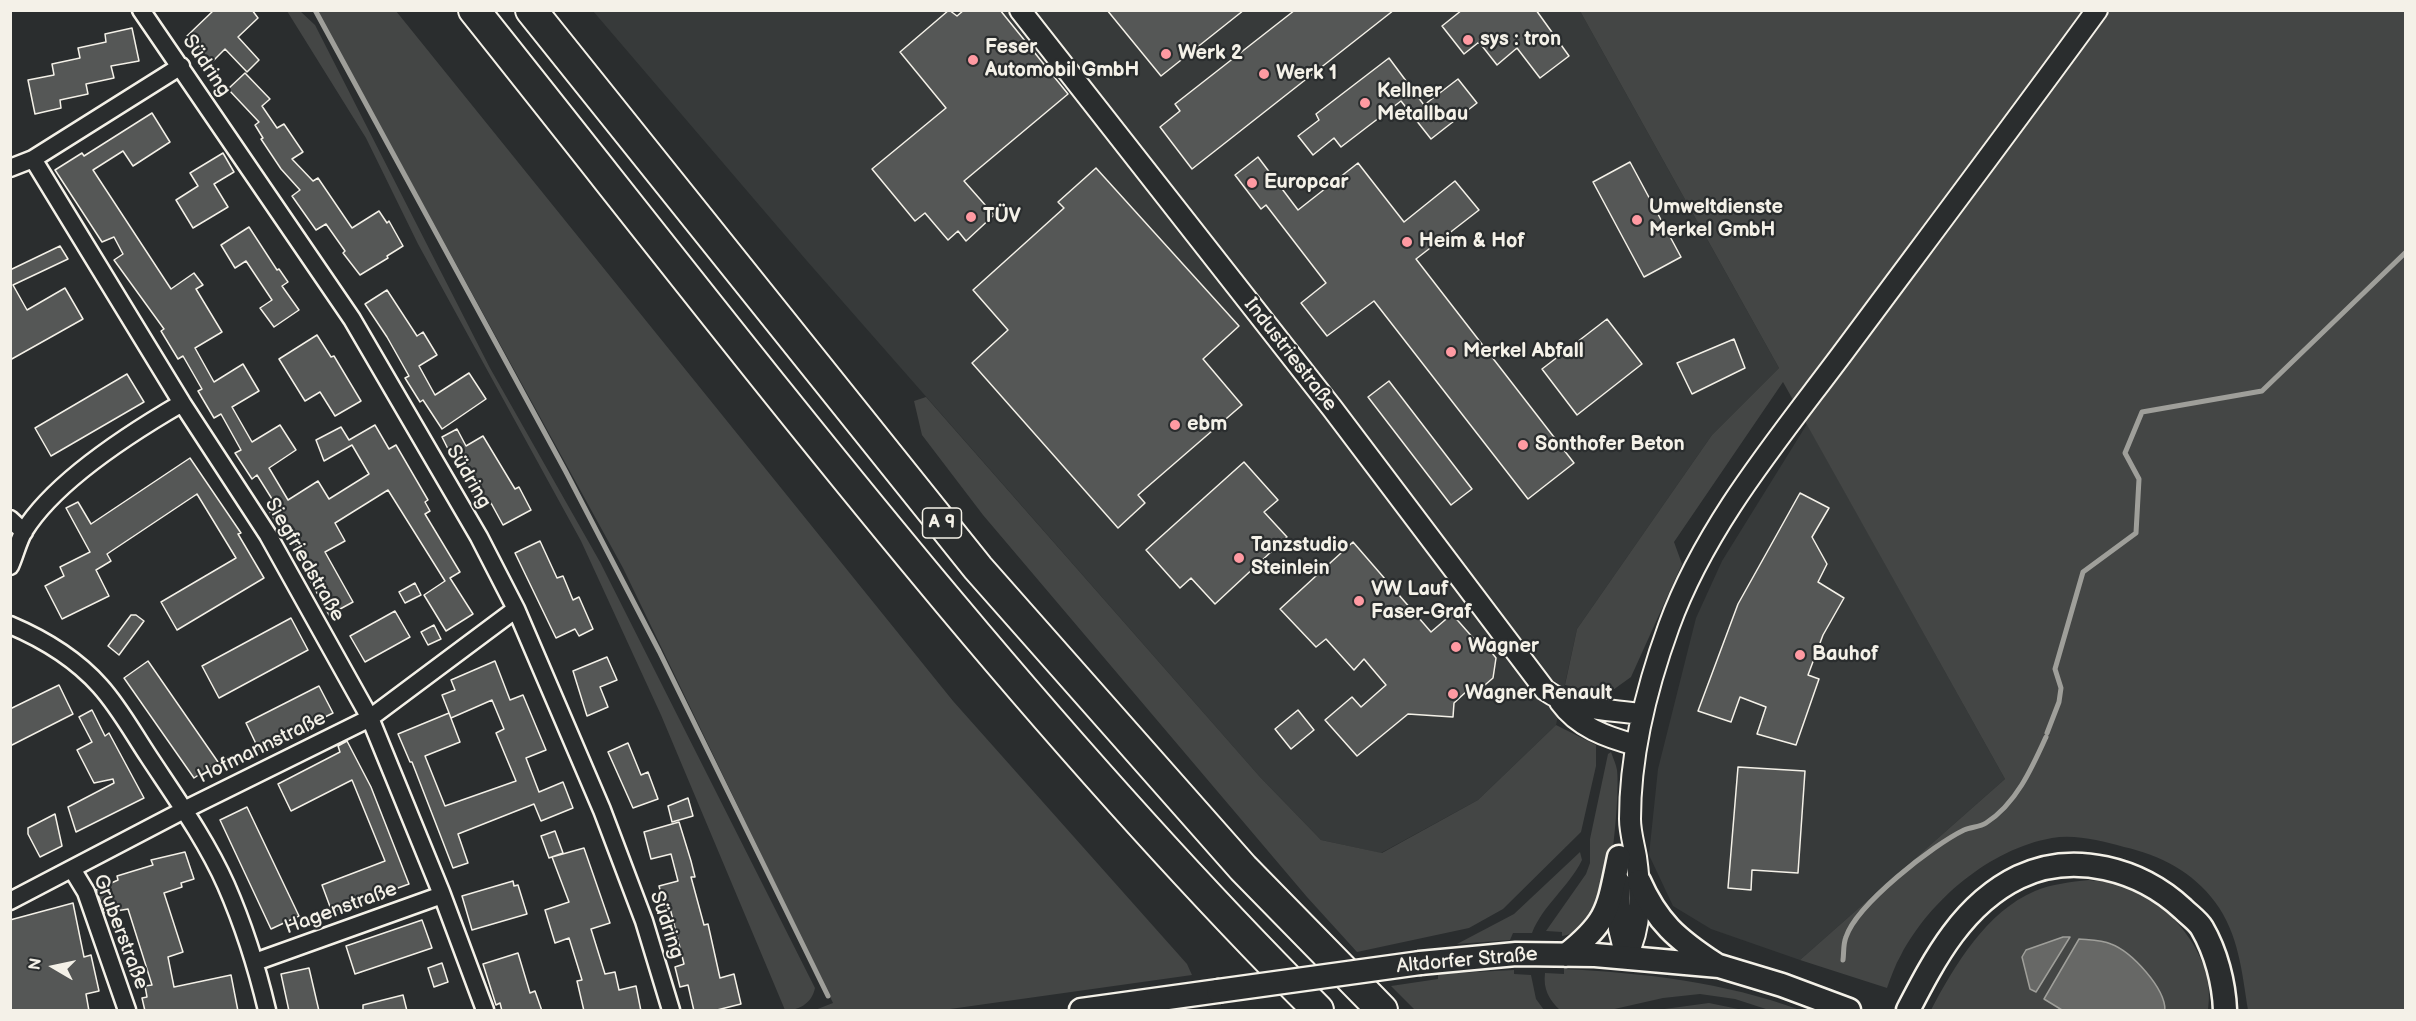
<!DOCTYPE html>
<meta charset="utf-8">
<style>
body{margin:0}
#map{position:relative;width:2416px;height:1021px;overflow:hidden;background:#2a2d2e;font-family:"Balsamiq Sans",sans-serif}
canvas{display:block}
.frame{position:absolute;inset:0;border:12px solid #f4f1e8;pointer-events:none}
.north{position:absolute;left:24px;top:937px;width:60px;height:60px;-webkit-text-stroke:4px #2a2d2e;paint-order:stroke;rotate:279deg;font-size:16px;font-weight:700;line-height:24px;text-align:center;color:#f4f1e8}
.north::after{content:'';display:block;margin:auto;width:21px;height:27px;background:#f4f1e8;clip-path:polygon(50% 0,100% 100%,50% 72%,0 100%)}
</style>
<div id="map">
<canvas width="2416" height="1021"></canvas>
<div class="frame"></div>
<div class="north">N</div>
</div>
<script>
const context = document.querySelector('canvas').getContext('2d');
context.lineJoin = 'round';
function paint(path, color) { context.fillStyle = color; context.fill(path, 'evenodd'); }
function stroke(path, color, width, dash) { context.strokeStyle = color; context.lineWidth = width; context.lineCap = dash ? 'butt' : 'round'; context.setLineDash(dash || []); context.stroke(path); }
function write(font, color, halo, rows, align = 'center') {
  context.font = font + ' "Balsamiq Sans",sans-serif'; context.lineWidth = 4.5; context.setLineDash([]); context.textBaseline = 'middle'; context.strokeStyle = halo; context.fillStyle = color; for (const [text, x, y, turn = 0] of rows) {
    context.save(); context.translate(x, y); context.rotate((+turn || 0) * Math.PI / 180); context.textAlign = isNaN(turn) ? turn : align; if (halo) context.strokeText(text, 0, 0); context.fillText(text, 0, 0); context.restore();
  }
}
const built = new Path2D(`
 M 593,11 L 1580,11 L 1779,368 L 1712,435 L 1577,629 L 1556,725 L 1478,800 L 1381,853 L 1321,840 L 1260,777 L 807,261 Z
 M 1807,424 L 2005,779 L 1800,960 L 1711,929 L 1673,906 L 1649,855 L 1658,769 L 1696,618 L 1722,561 Z`);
const green = new Path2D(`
 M 287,11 L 300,11 L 315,25 L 490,368 L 600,562 L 815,988 C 812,1003 799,1011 785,1010 L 661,715 L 581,541 L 418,244 L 366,138 Z
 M 313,11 L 396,11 L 953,701 L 1187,964 L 1192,975 L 943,1010 L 815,1010 L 833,1003 L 623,568 L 322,20 Z
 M 1580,11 L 2405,11 L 2405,1010 L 2248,1010 C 2242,973 2239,934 2215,902 C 2193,872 2160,855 2124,847 C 2101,841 2076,834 2052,838 C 1990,849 1930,900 1901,955 C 1895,965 1891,977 1887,988 L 1800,960 L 2005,779 L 1783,382 L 1674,542 L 1682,564 L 1631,677 L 1606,695 L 1565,685 L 1577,629 L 1712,435 L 1779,368 Z
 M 926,397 L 1260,777 L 1321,840 L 1382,853 L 1478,800 L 1556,725 L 1596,745 L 1596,766 L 1581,832 L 1503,909 L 1469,928 L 1357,952 L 1307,897 L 983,515 L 922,435 L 914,401 Z
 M 1611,752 C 1613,758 1616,764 1617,770 C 1620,795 1611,886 1601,907 C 1594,921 1577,934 1562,936 L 1562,932 L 1546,931 L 1586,874 L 1590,863 L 1590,839 L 1608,754 Z
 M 1580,852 L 1582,860 C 1569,887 1543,905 1532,933 L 1513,933 L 1510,940 L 1457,944 L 1514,914 Z
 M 2089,880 C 2100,882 2115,881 2126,886 C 2172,905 2217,958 2208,1010 L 2165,1010 L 2166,1008 L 2044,998 L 2062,1010 L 1931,1010 C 1954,966 1987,911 2035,891 C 2052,884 2070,882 2089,880 ZM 2063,937 L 2036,992 L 2027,950 Z
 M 1564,969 C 1644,973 1724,982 1800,1010 L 1769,1010 L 1735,999 L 1700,994 L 1663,998 L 1610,1010 L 1560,1010 C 1549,1000 1543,989 1545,973 L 1564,974 Z
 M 1514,970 L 1514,974 L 1531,975 L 1536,999 L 1544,1010 L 1415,1010 L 1391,986 L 1438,979 L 1438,974 Z
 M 1709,1003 L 1743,1010 L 1657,1010 Z`);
const water = new Path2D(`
 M 2063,937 L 2070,937 L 2036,992 L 2030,989 L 2022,957 L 2026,950 Z
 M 2079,939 C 2089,940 2102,940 2111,944 C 2132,952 2165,988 2165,1010 L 2062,1010 L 2044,999 Z`);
const stream = new Path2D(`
 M 315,10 L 566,472 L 659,651 L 828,996
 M 2047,733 L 2059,702 L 2061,688 L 2055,669 L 2083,572 L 2136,533 L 2139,479 L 2125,453 L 2142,412 L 2262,391 L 2406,252
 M 1843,960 C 1844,953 1843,944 1846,937 C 1857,904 1933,845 1964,830 C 1971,827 1980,827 1986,823 C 2016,804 2032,768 2046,737`);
const building = new Path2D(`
 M 214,10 L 252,10 L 258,18 L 238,37 L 259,60 L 247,72 L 225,49 L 212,62 L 187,36 Z
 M 949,10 L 957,16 L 964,10 L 1000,10 L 1068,94 L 964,181 L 994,215 L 966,241 L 958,231 L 948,240 L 925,213 L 915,221 L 872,169 L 946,108 L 900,52 Z
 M 1107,10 L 1244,10 L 1161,76 Z
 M 1295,10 L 1394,10 L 1192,169 L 1160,127 L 1180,111 L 1175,104 Z
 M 1462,10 L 1536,10 L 1569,56 L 1540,78 L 1517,48 L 1497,65 L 1479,42 L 1464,54 L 1442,26 Z
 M 132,28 L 139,61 L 111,66 L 114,78 L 86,84 L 88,94 L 60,100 L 61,108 L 35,114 L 28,80 L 54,75 L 52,64 L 80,58 L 78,48 L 106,42 L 105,34 Z
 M 1389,58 L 1424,105 L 1458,79 L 1477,103 L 1431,139 L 1401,101 L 1341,147 L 1334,138 L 1313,155 L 1298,136 L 1319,120 L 1316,114 Z
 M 245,73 L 270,99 L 262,106 L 277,128 L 284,124 L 303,152 L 292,159 L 313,181 L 318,178 L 352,228 L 379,211 L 387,223 L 389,221 L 403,246 L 387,256 L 388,258 L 360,275 L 343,253 L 345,251 L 326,224 L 316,230 L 292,196 L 300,190 L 281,169 L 261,139 L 263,138 L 255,125 L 259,122 L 228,89 Z
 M 152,113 L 170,142 L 133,166 L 123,151 L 93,170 L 171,289 L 194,273 L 203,285 L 196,289 L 222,332 L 195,348 L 214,382 L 243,364 L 259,391 L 232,407 L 252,442 L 280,425 L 296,450 L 269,468 L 288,500 L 318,481 L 329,499 L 369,474 L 352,445 L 324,461 L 316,440 L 341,427 L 349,440 L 375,425 L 389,449 L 396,445 L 428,500 L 425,502 L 430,511 L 425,514 L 460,572 L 450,578 L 473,614 L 446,631 L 424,595 L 445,581 L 388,490 L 335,523 L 345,541 L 325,552 L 353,602 L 329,615 L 305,571 L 310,568 L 291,536 L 286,539 L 270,512 L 277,507 L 257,475 L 252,479 L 235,453 L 241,450 L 221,414 L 214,418 L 198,391 L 202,389 L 183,356 L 178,359 L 161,331 L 164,329 L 114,260 L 123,254 L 114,237 L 102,242 L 55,170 L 82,153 L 84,156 Z
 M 223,153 L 234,172 L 214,184 L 228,207 L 193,228 L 176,200 L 198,186 L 190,173 Z
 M 1258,157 L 1298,210 L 1358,163 L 1404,222 L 1455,181 L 1479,210 L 1416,259 L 1574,463 L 1528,499 L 1374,301 L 1327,336 L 1301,303 L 1326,283 L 1266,205 L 1261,209 L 1235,175 Z
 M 1630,162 L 1681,257 L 1644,277 L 1593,182 Z
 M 1096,168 L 1239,326 L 1203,359 L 1242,405 L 1138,495 L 1145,503 L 1118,528 L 972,363 L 1008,330 L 973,290 L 1064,208 L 1058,202 Z
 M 249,227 L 277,270 L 279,269 L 288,282 L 282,286 L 299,310 L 274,327 L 260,308 L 272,300 L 246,261 L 235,268 L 221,245 Z
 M 60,246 L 68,259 L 13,285 L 27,310 L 65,288 L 83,319 L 10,360 L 10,270 Z
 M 387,290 L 417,336 L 423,332 L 437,355 L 419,366 L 435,395 L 469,373 L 486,399 L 442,429 L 423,400 L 420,402 L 405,378 L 409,376 L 387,337 L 365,304 Z
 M 1607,319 L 1642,364 L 1577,415 L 1542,369 Z
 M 317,335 L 331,357 L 334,356 L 361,401 L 335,416 L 320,392 L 305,401 L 279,359 Z
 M 1734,339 L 1745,368 L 1692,394 L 1677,363 Z
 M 127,374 L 144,402 L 51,456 L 35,428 Z
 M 1389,381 L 1472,489 L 1451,505 L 1368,397 Z
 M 457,429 L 466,446 L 483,436 L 515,489 L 519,487 L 531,510 L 503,525 L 491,503 L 481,508 L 471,490 L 478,486 L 458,451 L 451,455 L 442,437 Z
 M 190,458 L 241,533 L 238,534 L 264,578 L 177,630 L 161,602 L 236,558 L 197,494 L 107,554 L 111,561 L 96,570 L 109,596 L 62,619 L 45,586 L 64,576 L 60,567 L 90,552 L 66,508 L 78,502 L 91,524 Z
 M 1244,462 L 1278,500 L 1264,512 L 1287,537 L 1215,604 L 1191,578 L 1180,588 L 1146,550 Z
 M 1800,493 L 1829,508 L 1812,537 L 1827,564 L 1818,582 L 1844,598 L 1823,635 L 1808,675 L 1819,679 L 1796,745 L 1757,734 L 1766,707 L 1740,697 L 1731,722 L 1698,711 L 1738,604 Z
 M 540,541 L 557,578 L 563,576 L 573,600 L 579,597 L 593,629 L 579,636 L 575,629 L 556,638 L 515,553 Z
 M 1353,542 L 1431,632 L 1452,614 L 1482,648 L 1486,645 L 1496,658 L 1493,678 L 1478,691 L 1468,690 L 1454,703 L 1453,717 L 1408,714 L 1357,756 L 1325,720 L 1352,697 L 1361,707 L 1386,685 L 1364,659 L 1354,670 L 1326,639 L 1316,647 L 1280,609 Z
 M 415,583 L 421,595 L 405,603 L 399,592 Z
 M 395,611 L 410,637 L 365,662 L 350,636 Z
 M 131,615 L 136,615 L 144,621 L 119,655 L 108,646 Z
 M 291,618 L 308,650 L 219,698 L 202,666 Z
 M 434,625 L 441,639 L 428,645 L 421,632 Z
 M 607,657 L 617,680 L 600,687 L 608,707 L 587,716 L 573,671 Z
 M 148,661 L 218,762 L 194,778 L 124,678 Z
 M 495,661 L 510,700 L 523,695 L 546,750 L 526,758 L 539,792 L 563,782 L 573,808 L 541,821 L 534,804 L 458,834 L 468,863 L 453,868 L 412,762 L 410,762 L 398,734 L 449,713 L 460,742 L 425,756 L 445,806 L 516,781 L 496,733 L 504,729 L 492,700 L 451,718 L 442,695 L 455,690 L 451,680 Z
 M 59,685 L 73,714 L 10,746 L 10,709 Z
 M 319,686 L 333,713 L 259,750 L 246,723 Z
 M 92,710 L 105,736 L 109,733 L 144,798 L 76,832 L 68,807 L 114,783 L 113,779 L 94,783 L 77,750 L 92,742 L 79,717 Z
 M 1298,710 L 1314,730 L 1291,749 L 1275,729 Z
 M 347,741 L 371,787 L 409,884 L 332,912 L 322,885 L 385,861 L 352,780 L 291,811 L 278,784 L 340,752 L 338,746 Z
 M 628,743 L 641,775 L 648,772 L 658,799 L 633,808 L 608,752 Z
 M 1738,767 L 1805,771 L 1798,873 L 1752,870 L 1751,890 L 1728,888 Z
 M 688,798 L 693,816 L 672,822 L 668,806 Z
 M 247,807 L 299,916 L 271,929 L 220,820 Z
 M 55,814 L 62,846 L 40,857 L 28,834 L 28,828 Z
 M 679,822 L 691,861 L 695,877 L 691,877 L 704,925 L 708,924 L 720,978 L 734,974 L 741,1004 L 713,1011 L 694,1011 L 688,985 L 680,987 L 675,967 L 684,964 L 670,908 L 665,909 L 659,886 L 678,881 L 671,854 L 651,859 L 644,832 Z
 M 555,831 L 563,853 L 549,858 L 541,836 Z
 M 584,848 L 610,923 L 591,929 L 605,974 L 615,972 L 619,990 L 636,986 L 641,1011 L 584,1011 L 577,981 L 582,980 L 569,938 L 555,943 L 545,910 L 569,902 L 552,857 Z
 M 185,852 L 194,879 L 181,883 L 182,887 L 164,893 L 183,952 L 168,957 L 174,987 L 231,975 L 238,1011 L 145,1011 L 142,998 L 147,997 L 145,986 L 152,985 L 128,909 L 105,913 L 96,890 L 118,880 L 117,876 L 153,865 L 151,860 Z
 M 513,881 L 514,886 L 518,885 L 527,914 L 472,930 L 462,896 Z
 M 73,903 L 84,957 L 91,955 L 99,991 L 86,994 L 89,1011 L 10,1011 L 10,920 Z
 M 422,920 L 432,948 L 355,974 L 346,946 Z
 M 518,953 L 530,993 L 535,991 L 542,1011 L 502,1011 L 500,1003 L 496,1005 L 483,964 Z
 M 442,963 L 448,982 L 434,987 L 428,968 Z
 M 309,968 L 319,1011 L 289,1011 L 281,974 Z
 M 403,995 L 407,1011 L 363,1011 L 363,1005 Z`);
const minor = new Path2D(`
 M 141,10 L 352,319 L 479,537 L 516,609 L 602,810 L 644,921 L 671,1010
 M 33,159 L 182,403 L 268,535 L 370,718 L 441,892 L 485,1010
 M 10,168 L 33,159 L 181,66
 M 10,519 L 24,532
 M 10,566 C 15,555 18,541 24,531 C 55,481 132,432 182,403
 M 10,625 C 43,639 76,659 100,686 C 119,707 133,733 149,757 C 176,798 206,840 226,885 C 244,926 257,968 267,1010
 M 72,869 L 86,892 L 127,1010
 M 10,901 L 184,810 L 370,718 L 516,609
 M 255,962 L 442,895`);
const tertiary = new Path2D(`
 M 1020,10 L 1332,408 L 1545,690 C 1575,711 1607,709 1641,714
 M 1560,702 C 1578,727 1606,737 1636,745
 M 1619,881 L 1619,929 L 1626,958
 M 1626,958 C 1642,926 1641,893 1636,857 C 1634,845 1630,832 1630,819 C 1630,753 1646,689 1669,626 C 1706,524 1781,436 1845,350 C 1929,237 2014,124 2097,10`);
const secondary = new Path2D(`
 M 1639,881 C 1657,922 1677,939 1715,964
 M 1566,955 C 1609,921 1608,909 1619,857
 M 1420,963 L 1516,954 L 1595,955 L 1719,966 L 1782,985 L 1849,1010
 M 1081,1010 L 1218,991
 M 1908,1010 C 1935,958 1963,904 2019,877 C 2074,851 2140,869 2183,909 C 2189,915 2198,921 2202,928 C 2216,952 2224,983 2225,1010`);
const motorway = new Path2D(`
 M 474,10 C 746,351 1010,701 1318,1010
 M 531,10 L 978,568 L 1243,868 L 1382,1010`);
const secondaryBridge = new Path2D(`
 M 1218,991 L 1420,963`);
const markers = [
 [1468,40,6,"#ff9aa2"],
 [1166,54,6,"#ff9aa2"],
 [973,60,6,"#ff9aa2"],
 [1264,74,6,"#ff9aa2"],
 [1365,103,6,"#ff9aa2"],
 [1252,183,6,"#ff9aa2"],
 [971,217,6,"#ff9aa2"],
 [1637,220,6,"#ff9aa2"],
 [1407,242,6,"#ff9aa2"],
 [1451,352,6,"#ff9aa2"],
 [1175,425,6,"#ff9aa2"],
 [1523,445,6,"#ff9aa2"],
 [1239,558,6,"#ff9aa2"],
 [1359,601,6,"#ff9aa2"],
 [1456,647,6,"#ff9aa2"],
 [1800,655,6,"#ff9aa2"],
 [1453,694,6,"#ff9aa2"]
];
const shields = [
 [942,523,39]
];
const shieldNames = [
 ["A 9",942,523]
];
const poiNames = [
 ["sys : tron",1480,40],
 ["Feser",985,48],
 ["Automobil GmbH",985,71],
 ["Werk 2",1178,54],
 ["Werk 1",1276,74],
 ["Kellner",1377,92],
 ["Metallbau",1377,115],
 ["Europcar",1264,183],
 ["Umweltdienste",1649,208],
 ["Merkel GmbH",1649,231],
 ["TÜV",983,217],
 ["Heim & Hof",1419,242],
 ["Merkel Abfall",1463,352],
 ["ebm",1187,425],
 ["Sonthofer Beton",1535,445],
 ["Tanzstudio",1251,546],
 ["Steinlein",1251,569],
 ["VW Lauf",1371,590],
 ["Faser-Graf",1371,613],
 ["Wagner",1468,647],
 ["Bauhof",1812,655],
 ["Wagner Renault",1465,694]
];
const streetNames = [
 ["Südring",206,66,56],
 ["Industriestraße",1290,355,52],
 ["Südring",468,477,60],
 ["Siegfriedstraße",304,560,60],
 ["Hofmannstraße",262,748,-26],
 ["Hagenstraße",341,909,-20],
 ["Südring",666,925,72],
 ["Gruberstraße",120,932,69],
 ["Altdorfer Straße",1467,961,-5]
];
paint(built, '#373a3a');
paint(green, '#444645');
paint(water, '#676866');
stroke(water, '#9f9f9a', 1.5);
stroke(stream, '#9f9f9a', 5);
paint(building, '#555756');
stroke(building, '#f4f1e8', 1.5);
stroke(minor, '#f4f1e8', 21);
stroke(tertiary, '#f4f1e8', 24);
stroke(secondary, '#f4f1e8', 27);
stroke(motorway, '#f4f1e8', 34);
stroke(minor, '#2a2d2e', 16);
stroke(tertiary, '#2a2d2e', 20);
stroke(secondary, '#2a2d2e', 22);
stroke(motorway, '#2a2d2e', 30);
stroke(secondaryBridge, '#f4f1e8', 27, []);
stroke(secondaryBridge, '#2a2d2e', 22);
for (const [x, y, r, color] of markers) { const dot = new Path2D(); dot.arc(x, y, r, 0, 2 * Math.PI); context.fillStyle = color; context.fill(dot); stroke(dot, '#2a2d2e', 2); }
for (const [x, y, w] of shields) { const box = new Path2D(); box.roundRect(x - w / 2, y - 15, w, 30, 4.5); context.fillStyle = '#2a2d2e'; context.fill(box); stroke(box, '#f4f1e8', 1.5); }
write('bold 18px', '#f4f1e8', null, shieldNames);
write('bold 20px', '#f4f1e8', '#2a2d2e', poiNames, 'left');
write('20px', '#f4f1e8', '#2a2d2e', streetNames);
</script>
